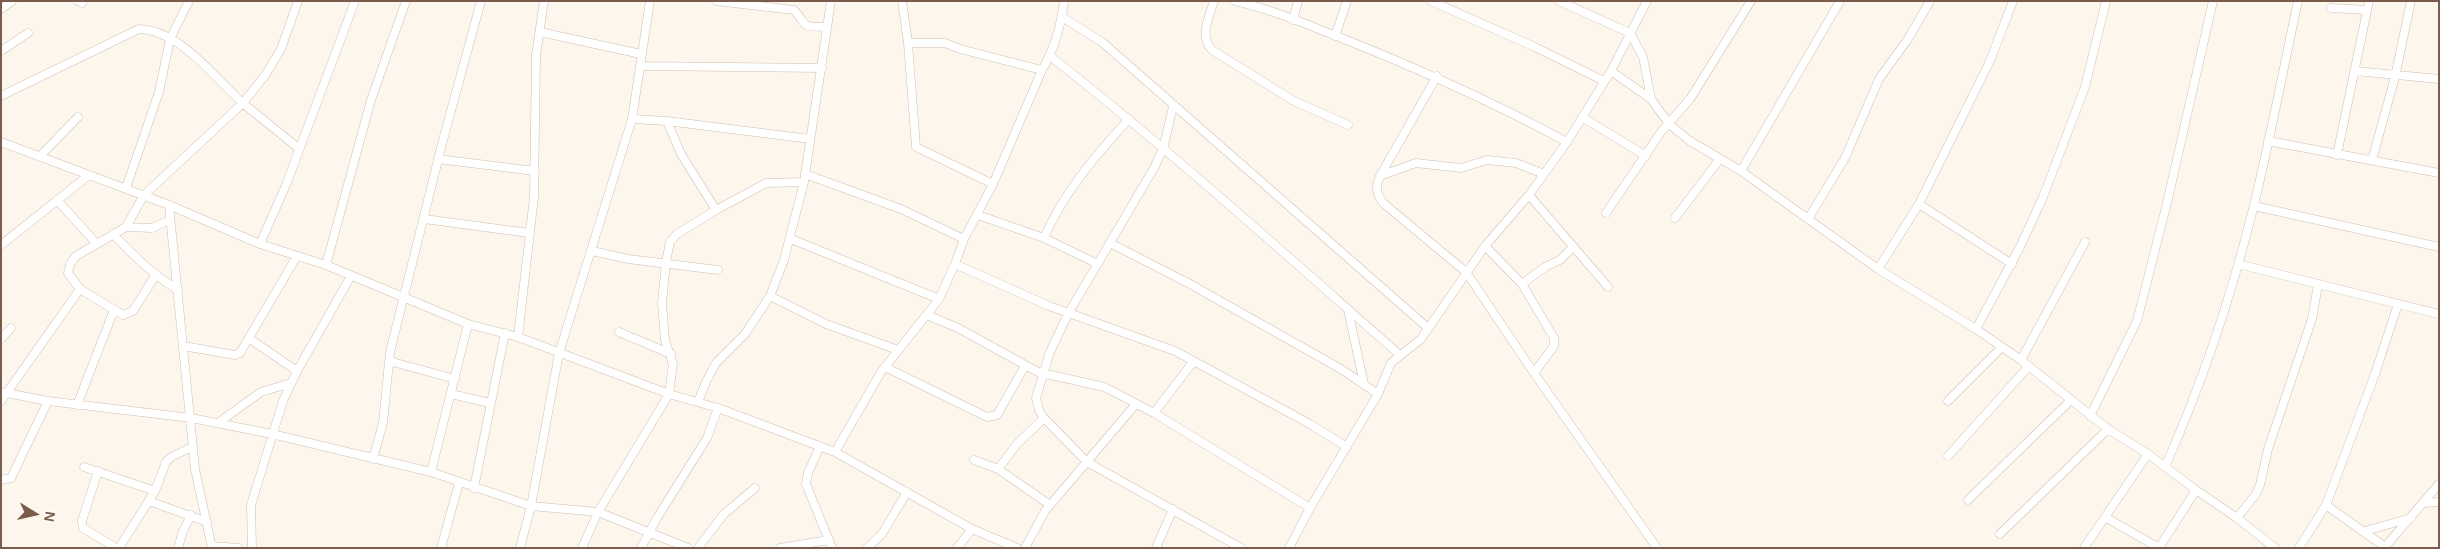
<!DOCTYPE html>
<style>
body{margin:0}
#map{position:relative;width:2440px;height:549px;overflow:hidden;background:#fdf6ec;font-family:Helvetica,sans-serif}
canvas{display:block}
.frame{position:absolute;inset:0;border:2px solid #7a5c4d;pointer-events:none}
.north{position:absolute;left:10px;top:489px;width:50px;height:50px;-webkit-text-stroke:4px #fffaf3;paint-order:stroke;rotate:100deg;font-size:14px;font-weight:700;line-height:20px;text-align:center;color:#7a5c4d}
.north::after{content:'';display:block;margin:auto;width:18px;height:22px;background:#7a5c4d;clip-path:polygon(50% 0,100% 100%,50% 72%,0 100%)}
</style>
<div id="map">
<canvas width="2440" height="549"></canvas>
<div class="frame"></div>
<div class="north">N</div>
</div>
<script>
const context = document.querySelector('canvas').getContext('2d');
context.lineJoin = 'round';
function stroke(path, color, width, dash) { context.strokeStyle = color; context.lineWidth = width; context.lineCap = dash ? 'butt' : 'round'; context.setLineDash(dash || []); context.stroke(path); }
const minor = new Path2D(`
 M 78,1 L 82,3
 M 716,1 L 794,10 C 810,29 800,26 827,27
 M 902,1 L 908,43 L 916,147 L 993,184
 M 1214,1 C 1209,17 1199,36 1212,50 L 1294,101 L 1348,125
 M 1235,1 C 1271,9 1305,24 1339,37 C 1417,68 1493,102 1567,142
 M 1431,1 L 1535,47 L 1604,81
 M 1559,1 L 1630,33 L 1643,57 L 1651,99
 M 2331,8 L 2367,10
 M 1,9 L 12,1
 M 1062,17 L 1102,42 L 1428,328
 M 1293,20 L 1298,1
 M 540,32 L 641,54
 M 1335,36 L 1347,1
 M 908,43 L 945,43 L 960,49 L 1042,70
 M 1,51 L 28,33
 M 1050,56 C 1171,151 1285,254 1400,355
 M 641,66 L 822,68
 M 1611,71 L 1651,99 L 1669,124 L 1690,141 L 1741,171 L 1878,269 L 1976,329 L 2021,360 L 2108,429 L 2148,454 L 2196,490 L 2237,518 L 2275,548
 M 2355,71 L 2439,79
 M 1437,76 L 1380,176 C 1375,188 1376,192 1383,203 L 1466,272 L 1534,373 L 1657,548
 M 1,96 L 139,29 C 182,31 214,78 244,104 C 262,119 280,133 298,148
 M 1173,107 L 1163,149 L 1154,168 L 1068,314 L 1050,352 L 1036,398 L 1039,410 L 1044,418 L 1087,462 L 1241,548
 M 1582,117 L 1646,156
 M 632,119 L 667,121 L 810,139
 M 2268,141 L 2439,173
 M 1,142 L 169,205 L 260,244 L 326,265 L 468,324 L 518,337 L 669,394 L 718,408 L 835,452 L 972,529 L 1017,548
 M 2337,155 L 2369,1
 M 40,156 L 78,117
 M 438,159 L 535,171
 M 2372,160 L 2395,77 L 2411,1
 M 1741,171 L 1840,1
 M 805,174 L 901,209 L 964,239
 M 1380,176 L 1416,163 L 1461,168 L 1487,160 L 1516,163 L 1544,174
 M 126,188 L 159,92 L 170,39 L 189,1
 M 1529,195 L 1608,287
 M 57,200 L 96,243
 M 1919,204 L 2012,264
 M 169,205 L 195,469 L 212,548
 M 2254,206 L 2439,247
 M 716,210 L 766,183 L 804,182
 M 1606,213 L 1661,132 L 1690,99 L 1751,1
 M 978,215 L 1044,238
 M 1675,218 L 1719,160
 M 424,219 L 529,233
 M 1808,219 L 1845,158 L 1879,79 L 1908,39 L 1930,1
 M 126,227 L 152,228 L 170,220
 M 113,234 C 134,256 152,274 178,290
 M 791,239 L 939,299
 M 1110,243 L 1190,284 L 1341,369 L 1378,394
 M 260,244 L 286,185 L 355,1
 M 1,245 L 89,175
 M 1485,246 L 1522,284 L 1554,338 L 1554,346 L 1534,373
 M 592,251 L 628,259 L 718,270
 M 955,264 L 1049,306 L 1175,351 L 1310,424 L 1347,447
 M 1098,264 L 1044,238 C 1064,192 1095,156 1129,119
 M 2238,264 L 2439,314
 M 326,265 L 371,100 L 406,1
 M 1878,269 L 1919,204 L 1990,61 L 2013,1
 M 155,276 L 133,311 L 123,315 L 80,289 L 68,273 L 70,264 L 76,256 L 126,227 L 144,195 L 243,103 L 266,74 L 281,49 L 298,1
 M 1522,284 L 1545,267 L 1560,260 L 1573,247
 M 770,296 L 826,324 L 898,350
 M 1348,310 L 1364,384
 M 927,315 L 958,328 L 1038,372 L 1104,387 L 1118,394 L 1154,413 L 1310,508
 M 1976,329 L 2020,247 L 2043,197 L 2085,87 L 2106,1
 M 619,332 L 671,354
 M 518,337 L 534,197 L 536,55 L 544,1
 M 1,339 L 11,328
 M 250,339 L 297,371
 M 183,346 L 235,355 L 240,353 L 297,256
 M 2021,360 L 2085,242
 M 389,361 L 455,379
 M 885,367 L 987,417 L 997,415 L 1025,366
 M 1,392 L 48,401 L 191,418 L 272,434 L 431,472 L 531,506 L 598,512 L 688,548
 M 451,394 L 490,403
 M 1,401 L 80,289
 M 1948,401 L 2001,348
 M 698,402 L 706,382 L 716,363 L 745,334 L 770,296 L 784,260 L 804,182 L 831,1
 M 77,405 L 114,310
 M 1154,413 L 1193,362
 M 2090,416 L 2137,321 L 2167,203 L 2213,1
 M 218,423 L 261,392 L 291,383
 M 820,446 L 808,473 L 806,484 L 832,548
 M 835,452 L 881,372 L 939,299 L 955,264 L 964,239 L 993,184 L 1042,70 C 1055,48 1061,27 1064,1
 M 1948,456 L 2029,366
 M 373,459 L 383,423 L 390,352 L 443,140 L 481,1
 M 974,460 L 998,469 L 1050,505
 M 84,467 L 155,491
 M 2165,467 C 2202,384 2231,297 2253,209 C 2270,140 2283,70 2298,1
 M 998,469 L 1017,444 L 1044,418
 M 98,471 L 82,521 L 83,528 L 116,548
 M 431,472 L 468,324
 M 1,480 L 11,478 L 48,401
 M 474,488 L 505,333
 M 1968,500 L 2070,401
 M 149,501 L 207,522
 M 2424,503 L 2439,502
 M 2326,505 L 2385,547
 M 2105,517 L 2159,548
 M 2237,518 L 2256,494 L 2260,485 L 2268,449 L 2312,319 L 2318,285
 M 2365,531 L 2411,518
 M 2000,534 L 2108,429
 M 212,546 L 238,548
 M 119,548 L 155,491 L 166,462 L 171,457 L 192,447
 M 178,548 L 183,531 L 191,515
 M 252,548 L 251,505 L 283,401 L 297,371 L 351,276
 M 441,548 L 459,483
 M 520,548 L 531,506 L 559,353 L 632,119 L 650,1
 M 582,548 L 598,512 L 669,394 L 673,364 L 665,340 L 662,303 L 666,262 L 670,242 L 677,234 L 716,210 L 681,154 L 667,121
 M 641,548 L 657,518 L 707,438 L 718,408
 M 698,548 L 724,514 L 755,488
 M 780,548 L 829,540
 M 867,548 L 882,534 L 907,492
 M 957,548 L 972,529
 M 1025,548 L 1045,511 L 1136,404
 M 1156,548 L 1173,509
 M 1289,548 L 1310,508 L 1378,394 L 1391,363 L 1421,339 L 1485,246 L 1529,195 L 1567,142 L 1611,71 L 1647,1
 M 2084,548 L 2148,454
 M 2159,548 L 2196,490
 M 2299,548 L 2326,505 L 2375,374 L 2398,304
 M 2384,548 L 2439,484`);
stroke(minor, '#d1beb0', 9);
stroke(minor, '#fff', 8);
</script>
